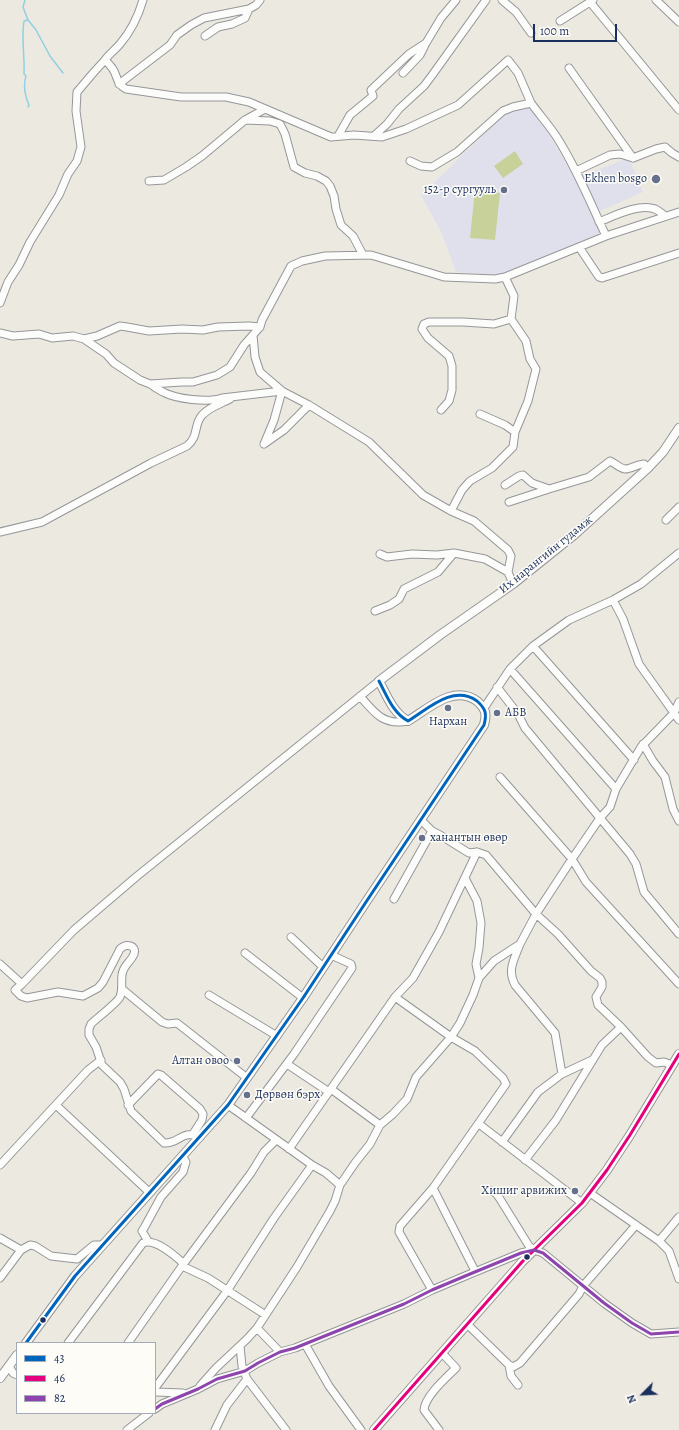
<!DOCTYPE html>
<meta charset="utf-8">
<style>
body{margin:0}
#map{position:relative;width:679px;height:1430px;overflow:hidden;background:#eceae0;font-family:Alegreya,serif}
canvas{display:block}
.legend{position:absolute;left:16px;top:1342px;width:140px;height:72px;box-sizing:border-box;background:#fdfcf7;border:1px solid #a3aaba;margin:0;padding:5px 7px;list-style:none;font-size:12px;color:#1b2f5e}
.legend li{display:flex;align-items:center;gap:8px;height:20px}
.legend b{width:20px;border:1px solid #a3aaba}
.north{position:absolute;left:623px;top:1374px;width:40px;height:40px;-webkit-text-stroke:3px #fdfcf7;paint-order:stroke;rotate:246deg;font-size:11px;font-weight:700;line-height:16px;text-align:center;color:#1b2f5e}
.north::after{content:'';display:block;margin:auto;width:14px;height:18px;background:#1b2f5e;clip-path:polygon(50% 0,100% 100%,50% 72%,0 100%)}
.scale{position:absolute;left:533px;top:24px;width:84px;height:18px;box-sizing:border-box;border:2px solid #1b2f5e;border-top:0;padding-left:5px;font-size:12px;line-height:14px;white-space:nowrap;color:#1b2f5e;-webkit-text-stroke:3px #fdfcf7;paint-order:stroke}
</style>
<div id="map">
<canvas width="679" height="1430"></canvas>
<ul class="legend">
<li><b style="height:5px;background:#0065bd"></b>43</li>
<li><b style="height:5px;background:#e5007d"></b>46</li>
<li><b style="height:5px;background:#8e44ad"></b>82</li>
</ul>
<div class="north">N</div>
<div class="scale">100 m</div>
</div>
<script>
const context = document.querySelector('canvas').getContext('2d');
context.lineJoin = 'round';
function paint(path, color) { context.fillStyle = color; context.fill(path, 'evenodd'); }
function stroke(path, color, width, dash) { context.strokeStyle = color; context.lineWidth = width; context.lineCap = dash ? 'butt' : 'round'; context.setLineDash(dash || []); context.stroke(path); }
function write(font, color, halo, rows, align = 'center') {
  context.font = font + ' Alegreya,serif'; context.lineWidth = 3; context.setLineDash([]); context.textBaseline = 'middle'; context.strokeStyle = halo; context.fillStyle = color; for (const [text, x, y, turn = 0] of rows) {
    context.save(); context.translate(x, y); context.rotate((+turn || 0) * Math.PI / 180); context.textAlign = isNaN(turn) ? turn : align; if (halo) context.strokeText(text, 0, 0); context.fillText(text, 0, 0); context.restore();
  }
}
const built = new Path2D(`
 M 531,107 L 537,114 L 584,194 L 601,231 L 600,232 L 598,235 L 503,273 L 491,275 L 456,272 L 441,232 L 421,195 L 507,112 Z
 M 629,158 L 643,192 L 598,212 L 583,179 L 586,174 Z`);
const green = new Path2D(`
 M 515,151 L 523,164 L 503,178 L 494,166 Z
 M 475,190 L 500,193 L 495,240 L 470,238 Z`);
const stream = new Path2D(`
 M 25,0 L 23,7 L 28,20 L 24,21 C 21,39 25,56 24,74 L 26,76 C 23,85 25,97 29,105 L 28,107
 M 28,20 L 36,30 L 50,56 L 63,73`);
const minor = new Path2D(`
 M 143,0 C 138,17 132,30 120,44 C 115,50 109,54 105,60 C 109,64 112,67 114,71 C 118,79 117,84 126,89 L 181,97 L 226,97 L 249,102 L 331,137 L 354,135 L 382,137 L 406,129 L 458,105 L 508,60 L 518,73 L 531,103
 M 502,0 L 516,12 L 531,33
 M 593,0 L 590,2 L 679,110
 M 656,0 L 679,22
 M 560,21 L 590,2
 M 205,36 L 218,27 L 232,24 L 245,18 L 249,9
 M 569,68 L 633,158
 M 403,73 L 420,55 L 426,43 L 441,18 L 456,0
 M 119,84 L 170,45 L 177,35 L 191,25 L 204,18 L 249,9 L 256,5 L 260,0
 M 245,120 L 270,121 L 280,124 L 285,134 L 294,167 L 305,173 L 317,176 L 326,181 L 330,186 L 334,196 L 336,209 L 341,225 L 353,236 L 363,255
 M 375,135 L 387,124 L 399,109 L 424,86 L 433,74 L 486,0
 M 338,136 L 350,115 L 373,96 L 371,90 L 409,54 L 426,43
 M 410,161 L 421,166 L 432,167 L 457,152 L 503,111 L 513,107 L 531,103 C 539,114 548,124 556,136 C 576,167 590,202 606,236
 M 576,171 L 610,155 L 620,154 L 633,158 L 656,149 L 665,147 L 672,153 L 679,157
 M 149,181 L 164,180 L 186,167 L 202,156 L 245,120 L 265,109
 M 599,222 C 614,216 641,202 657,210 C 660,212 663,214 665,216
 M 579,247 L 599,277 L 602,278 L 679,253
 M 0,303 L 8,282 L 19,265 L 30,242 L 59,195 L 68,174 L 77,161 L 81,147 L 76,111 L 77,92 L 94,72 L 105,60
 M 0,333 L 13,336 L 39,334 L 52,338 L 73,336 L 84,339 L 106,354 L 114,363 L 140,380 L 150,384 L 182,382 L 193,382 L 217,375 L 230,367 L 244,345 L 260,327 L 262,320 L 291,266 L 302,261 L 325,256 L 371,255 L 444,277 L 495,279 L 505,277 L 606,236 L 679,212
 M 253,335 L 255,357 L 260,372 L 282,391 L 274,420 L 264,444
 M 84,339 L 97,336 L 120,326 L 127,327 L 149,331 L 182,329 L 203,330 L 218,327 L 249,326 L 260,327
 M 150,384 C 154,387 159,390 163,392 C 176,399 208,403 222,398 L 282,391 L 309,405 L 369,442 L 423,495 L 451,511 L 474,521 L 508,550 L 511,556 L 508,572
 M 441,410 L 449,401 L 452,390 L 452,366 L 449,356 L 428,338 L 422,329 L 424,324 L 429,322 L 463,322 L 494,324 L 511,319
 M 480,414 L 505,425 L 515,432 L 528,401 L 536,369 L 530,359 L 526,341 L 511,319 L 514,296 L 505,277
 M 264,444 L 284,430 L 309,405
 M 505,485 L 519,476 L 523,475 L 532,483 L 549,489 L 509,502
 M 549,489 L 589,477 L 610,461 C 615,463 619,468 625,469 C 631,469 638,464 644,464 L 648,468
 M 451,511 L 462,490 L 470,481 L 492,468 L 513,447 L 515,432
 M 666,520 L 679,507
 M 0,532 L 42,522 L 151,463 L 187,446 C 198,437 194,428 200,418 C 206,408 221,404 230,399
 M 380,554 L 387,557 L 412,554 L 437,555 L 454,553
 M 613,600 L 623,619 L 639,664 L 679,720
 M 375,611 L 390,605 L 399,599 L 404,589 L 438,572 L 454,553 L 485,559 L 508,572 L 513,584
 M 533,646 L 634,760
 M 510,669 L 616,789
 M 497,687 L 518,714 L 525,728 L 630,854 L 636,864 L 644,892 L 679,934
 M 360,696 C 374,713 384,726 408,721
 M 484,708 L 510,669 L 533,646 L 569,620 L 613,600 L 641,584 L 679,553
 M 643,744 L 653,761 L 665,777 L 673,809 L 679,821
 M 500,777 L 572,859 L 586,882 L 679,984
 M 421,820 L 432,831 L 440,835 L 464,850 L 469,853 L 477,852 L 486,855 L 536,914 L 558,934 L 591,971 L 600,978 L 602,982 L 602,987 L 596,997 L 598,1005 L 621,1027 L 648,1057 L 656,1063 L 664,1062 L 672,1065
 M 465,878 L 477,901 L 481,923 L 479,948 L 476,964 L 479,978
 M 394,899 L 432,831
 M 291,937 L 323,967
 M 520,944 C 514,960 507,970 515,985 L 555,1033 L 562,1074
 M 245,953 L 303,998
 M 0,964 L 22,984
 M 122,989 L 162,1022 L 168,1024 L 177,1023 L 247,1078
 M 209,995 L 277,1036
 M 395,997 L 451,1037 L 475,1051 L 503,1078 L 506,1084 L 433,1188 L 400,1226 L 399,1232 L 432,1290
 M 287,1064 L 329,1092
 M 331,1089 L 380,1125
 M 56,1105 L 149,1192
 M 128,1105 L 158,1074 L 161,1075 L 200,1109 L 203,1114 L 202,1120 L 193,1134
 M 246,1118 L 294,1054 L 352,968 L 351,964 L 331,955
 M 479,1124 L 582,1203
 M 200,1137 C 181,1129 180,1144 164,1143 L 131,1111 L 124,1089 L 120,1082 L 102,1065 L 96,1047 L 89,1035 L 89,1029 L 91,1024 C 97,1018 116,1004 120,997 C 123,989 121,983 122,975 C 123,965 131,962 134,954 C 137,945 126,943 120,949 L 103,982 L 98,988 L 83,996 L 58,992 L 27,998 L 21,996 L 15,990 L 22,984 L 74,930 L 136,877 L 379,681
 M 502,1142 L 538,1092 L 562,1074 L 592,1060
 M 289,1149 L 395,997 L 413,978 L 439,932 L 477,852
 M 525,1160 L 556,1120 L 602,1045 L 621,1027
 M 0,1165 L 88,1070 L 101,1060
 M 340,1185 L 355,1163 L 370,1144 L 380,1125 L 393,1114 L 407,1099 L 416,1077 L 451,1037 L 460,1023 L 473,995 L 479,978 L 494,961 L 520,944 L 536,914 L 572,859 L 600,818 L 610,807 L 616,789 L 641,747 L 674,713 L 679,702
 M 433,1188 L 475,1271
 M 489,1190 L 496,1193 L 500,1199 L 529,1246 L 534,1250
 M 590,1193 L 659,1241 L 669,1251 L 679,1279
 M 0,1238 L 21,1250
 M 148,1241 L 142,1231 L 144,1228 L 161,1197 L 183,1172 L 186,1162 L 182,1156
 M 659,1241 L 679,1217
 M 0,1278 L 21,1250 L 30,1245 L 35,1246 L 51,1256 L 77,1259 L 94,1245 L 102,1245
 M 264,1314 L 208,1278 L 182,1266 L 251,1173 L 264,1152 L 276,1140
 M 467,1324 L 509,1365 L 513,1367 L 520,1363 L 579,1294 L 583,1286 L 636,1225
 M 257,1328 L 280,1352
 M 68,1343 L 143,1243 C 155,1238 174,1255 183,1263
 M 128,1343 L 182,1266
 M 305,1344 L 329,1386 L 361,1430
 M 240,1346 L 242,1366 L 247,1379 L 286,1430
 M 509,1365 L 511,1376 L 518,1385
 M 9,1366 L 13,1373 L 17,1375
 M 200,1386 L 216,1368 L 247,1339 L 257,1328 L 297,1267 L 330,1211 L 335,1201 L 340,1185 L 326,1173 L 312,1165 L 228,1105
 M 155,1388 L 227,1291 L 274,1218 L 312,1165
 M 155,1392 L 183,1393
 M 155,1409 L 162,1404 L 198,1389 L 217,1379 L 245,1371 L 258,1363 L 280,1352 L 295,1348 L 404,1304 L 432,1290 L 470,1274 L 521,1253 L 534,1250 L 543,1253 L 604,1303 L 632,1323 L 651,1334 L 679,1332
 M 127,1430 L 149,1413
 M 215,1430 L 227,1405 L 247,1379
 M 439,1430 L 424,1410 C 425,1396 446,1378 456,1368 L 442,1353`);
const major = new Path2D(`
 M 26,1343 L 75,1276 L 228,1105 L 303,998 L 366,902 L 484,725 C 487,714 486,709 477,701 C 453,684 428,709 408,721 C 393,713 387,696 379,681 L 440,635 L 513,584 L 574,535 L 648,468 L 663,452 L 679,428
 M 0,1378 L 17,1355
 M 374,1430 L 522,1262 L 582,1203 L 607,1170 L 630,1135 L 679,1054`);
const bus1 = new Path2D(`
 M 26,1343 L 75,1276 L 228,1105 L 303,998 L 366,902 L 484,725 C 487,714 486,709 477,701 C 453,684 428,709 408,721 C 393,713 387,696 379,681`);
const bus2 = new Path2D(`
 M 374,1430 L 522,1262 L 582,1203 L 607,1170 L 630,1135 L 679,1054`);
const bus3 = new Path2D(`
 M 155,1409 L 162,1404 L 198,1389 L 217,1379 L 245,1371 L 258,1363 L 280,1352 L 295,1348 L 404,1304 L 432,1290 L 470,1274 L 521,1253 L 534,1250 L 543,1253 L 604,1303 L 632,1323 L 651,1334 L 679,1332`);
const markers = [
 [656,179,5,"#64708c"],
 [504,190,4,"#64708c"],
 [448,708,4,"#64708c"],
 [497,713,4,"#64708c"],
 [422,838,4,"#64708c"],
 [237,1061,4,"#64708c"],
 [247,1095,4,"#64708c"],
 [575,1191,4,"#64708c"],
 [527,1257,3.5,"#1b2f5e"],
 [43,1320,3.5,"#1b2f5e"]
];
const poiNames = [
 ["Ekhen bosgo",647,179],
 ["152-р сургууль",496,190],
 ["АБВ",505,713,"left"],
 ["Нархан",448,722,"center"],
 ["ханантын өвөр",430,838,"left"],
 ["Алтан овоо",229,1061],
 ["Дөрвөн бэрх",255,1095,"left"],
 ["Хишиг арвижих",567,1191]
];
const streetNames = [
 ["Их нарангийн гудамж",546,555,-39]
];
paint(built, '#e0e0ed');
paint(green, '#c8d19a');
stroke(stream, '#90cfe4', 1.5);
stroke(minor, '#959699', 9);
stroke(major, '#959699', 10);
stroke(minor, '#fcfcfa', 7);
stroke(major, '#fcfcfa', 8);
stroke(bus1, '#0065bd', 3);
stroke(bus2, '#e5007d', 3);
stroke(bus3, '#8e44ad', 3);
for (const [x, y, r, color] of markers) { const dot = new Path2D(); dot.arc(x, y, r, 0, 2 * Math.PI); context.fillStyle = color; context.fill(dot); stroke(dot, '#fdfcf7', 1.5); }
write('12px', '#1b2f5e', '#fdfcf7', poiNames, 'right');
write('12px', '#1b2f5e', '#fdfcf7', streetNames);
</script>
